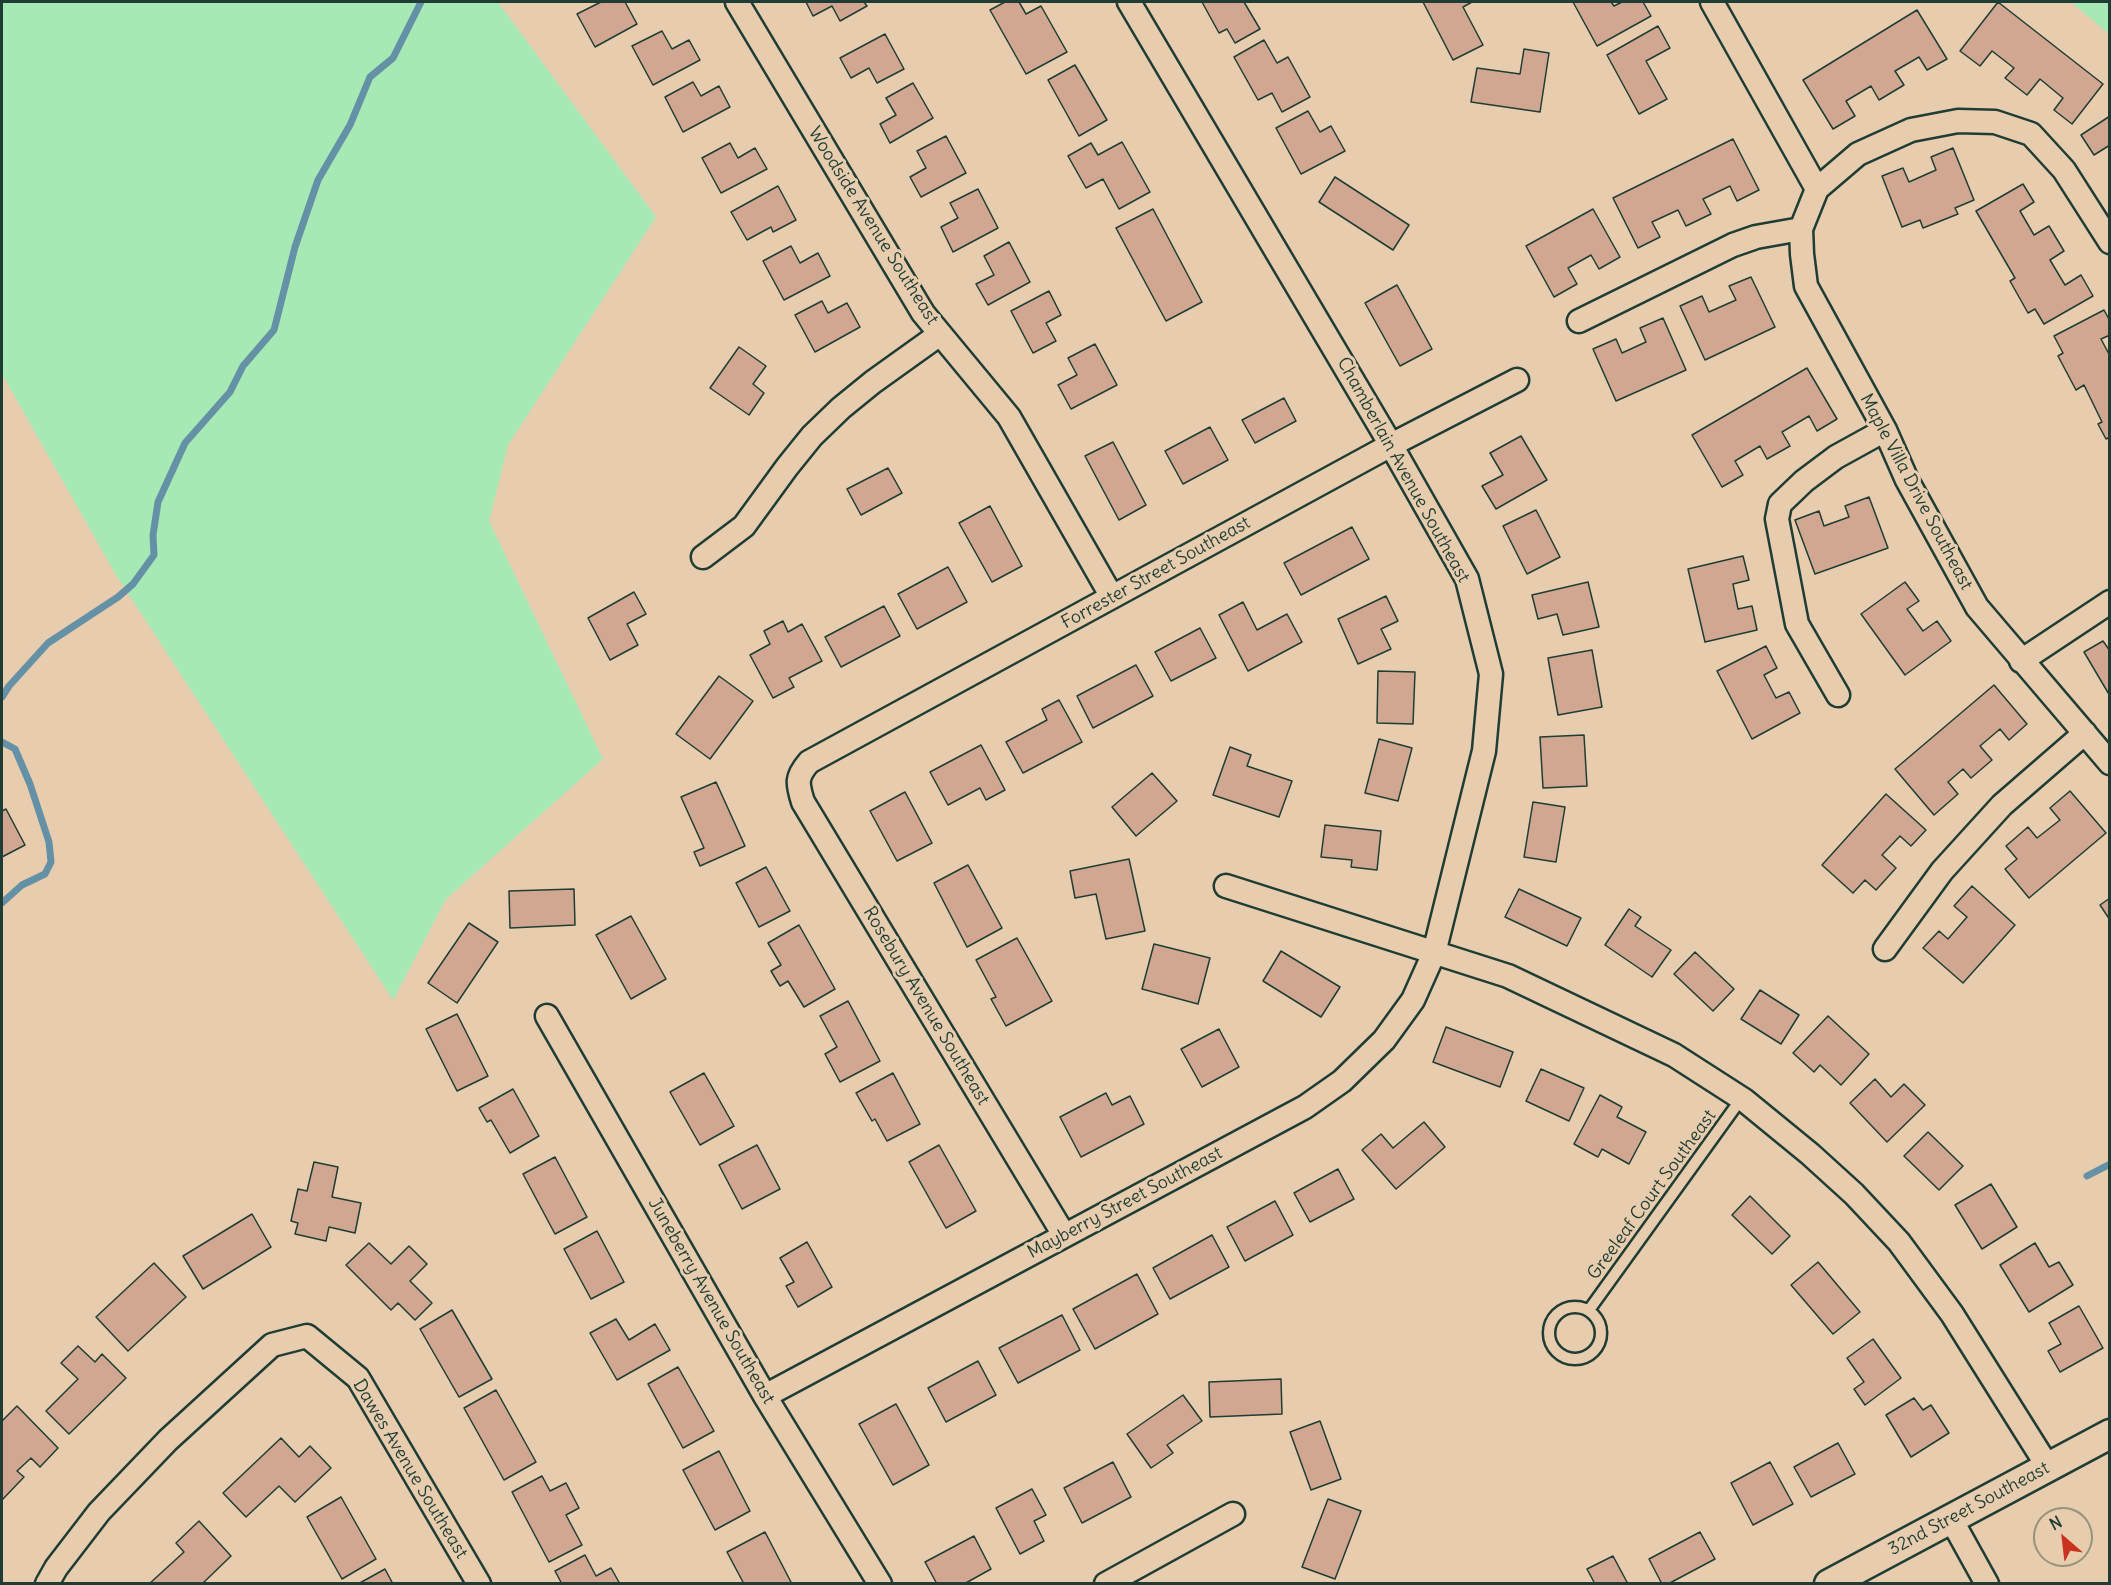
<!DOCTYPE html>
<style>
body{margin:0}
#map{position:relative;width:2111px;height:1585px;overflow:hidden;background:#e7ccae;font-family:Delius,sans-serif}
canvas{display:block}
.frame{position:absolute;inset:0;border:3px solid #1f3d34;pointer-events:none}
.north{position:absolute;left:2033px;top:1507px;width:60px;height:60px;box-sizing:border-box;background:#e7ccae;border:2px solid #97937d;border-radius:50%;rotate:332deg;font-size:16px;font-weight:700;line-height:24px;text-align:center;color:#1f3d34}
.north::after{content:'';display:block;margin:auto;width:21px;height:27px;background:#c8321e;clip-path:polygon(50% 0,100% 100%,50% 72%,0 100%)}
</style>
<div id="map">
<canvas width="2111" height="1585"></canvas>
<div class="frame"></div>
<div class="north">N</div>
</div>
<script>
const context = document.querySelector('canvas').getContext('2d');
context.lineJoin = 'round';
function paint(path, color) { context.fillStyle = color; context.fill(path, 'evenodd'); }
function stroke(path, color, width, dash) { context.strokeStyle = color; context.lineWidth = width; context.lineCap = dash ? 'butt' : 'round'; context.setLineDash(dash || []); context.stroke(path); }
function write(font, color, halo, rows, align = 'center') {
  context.font = font + ' Delius,sans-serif'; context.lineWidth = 6; context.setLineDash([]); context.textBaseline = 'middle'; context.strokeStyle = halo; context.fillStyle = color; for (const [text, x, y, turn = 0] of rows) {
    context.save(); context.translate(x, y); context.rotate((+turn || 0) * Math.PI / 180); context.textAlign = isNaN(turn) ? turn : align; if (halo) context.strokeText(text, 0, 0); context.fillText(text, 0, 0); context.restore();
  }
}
const green = new Path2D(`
 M 2,2 L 498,2 L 656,217 L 508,445 L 489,521 L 603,759 L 446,899 L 393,1000 L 116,575 L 2,374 Z
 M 2071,2 L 2109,2 L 2109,34 Z`);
const stream = new Path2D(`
 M 2,697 L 9,686 L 48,643 L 118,597 L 133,584 L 154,555 L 153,535 L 158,502 L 185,443 L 230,392 L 243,366 L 274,330 L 295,247 L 318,180 L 350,125 L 370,77 L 393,58 L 421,2
 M 2,742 L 15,749 L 30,784 L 49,842 L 51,862 L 45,874 L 22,885 L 2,903
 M 2087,1176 L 2110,1164`);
const building = new Path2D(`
 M 601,2 L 625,2 L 637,24 L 595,47 L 577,14 Z
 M 806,2 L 864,2 L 867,6 L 840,21 L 832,6 L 813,16 Z
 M 1005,2 L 1019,2 L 1026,14 L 1041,6 L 1067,52 L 1026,74 L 990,10 Z
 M 1202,2 L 1244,2 L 1260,29 L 1235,43 L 1227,29 L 1219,33 Z
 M 1423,2 L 1472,2 L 1463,7 L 1483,45 L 1453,60 Z
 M 1573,2 L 1611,2 L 1614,6 L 1622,2 L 1643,2 L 1651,16 L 1597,46 Z
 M 1998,2 L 2103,84 L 2072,124 L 2054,110 L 2063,98 L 2040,79 L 2027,95 L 2005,78 L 2014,68 L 1992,51 L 1980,66 L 1960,51 Z
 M 1917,10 L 1947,59 L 1927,70 L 1919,57 L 1895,71 L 1904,85 L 1879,100 L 1871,86 L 1846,101 L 1855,116 L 1833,129 L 1803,80 Z
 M 1658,26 L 1670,48 L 1646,61 L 1667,99 L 1639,114 L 1607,55 Z
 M 662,31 L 672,49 L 689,40 L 700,60 L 653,85 L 632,46 Z
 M 885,34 L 904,69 L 877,83 L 869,68 L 851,78 L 840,58 Z
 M 1264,40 L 1277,63 L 1288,57 L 1310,97 L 1282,112 L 1272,93 L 1258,100 L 1234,57 Z
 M 1524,49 L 1549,53 L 1540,112 L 1471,102 L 1477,68 L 1520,74 Z
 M 1075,65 L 1107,120 L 1079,136 L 1048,80 Z
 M 693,82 L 701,96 L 719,86 L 730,107 L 683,132 L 665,97 Z
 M 913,83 L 933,118 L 890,143 L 880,124 L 896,115 L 886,98 Z
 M 1308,111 L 1320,132 L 1331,126 L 1345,151 L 1301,174 L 1276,128 Z
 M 2110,116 L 2110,145 L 2094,155 L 2081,135 Z
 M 946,136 L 966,173 L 921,197 L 910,177 L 926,168 L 917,151 Z
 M 1733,139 L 1759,190 L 1737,201 L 1730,186 L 1703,199 L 1711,214 L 1686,226 L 1678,210 L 1652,222 L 1660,237 L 1638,248 L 1613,198 Z
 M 1122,142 L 1150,192 L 1119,209 L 1103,179 L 1086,188 L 1068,156 L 1091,143 L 1098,155 Z
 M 730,143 L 738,158 L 755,148 L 767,169 L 721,193 L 702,158 Z
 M 1953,148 L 1974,200 L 1955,208 L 1958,214 L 1923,228 L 1920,220 L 1902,227 L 1882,176 L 1903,168 L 1909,182 L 1936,170 L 1931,157 Z
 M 1335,177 L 1409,225 L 1393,250 L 1319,202 Z
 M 2023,184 L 2034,202 L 2020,211 L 2034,235 L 2049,226 L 2064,251 L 2050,260 L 2065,285 L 2081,275 L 2093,296 L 2044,324 L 2035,309 L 2028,313 L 2010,281 L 2015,278 L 1976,211 Z
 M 778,186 L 796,220 L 773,232 L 771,227 L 747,240 L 731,212 Z
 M 978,189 L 998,228 L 953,252 L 941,227 L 958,218 L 950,203 Z
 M 1153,209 L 1202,302 L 1166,321 L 1116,228 Z
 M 1593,209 L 1620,257 L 1599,269 L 1591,255 L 1568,268 L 1577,284 L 1554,297 L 1526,246 Z
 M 1009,242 L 1030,282 L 988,305 L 976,284 L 994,275 L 984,256 Z
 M 791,246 L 800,263 L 818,253 L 830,276 L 784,300 L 763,261 Z
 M 1751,277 L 1775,327 L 1705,360 L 1680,306 L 1702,296 L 1709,312 L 1736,300 L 1729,286 Z
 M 1397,285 L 1432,349 L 1400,366 L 1365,303 Z
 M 1049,291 L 1061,315 L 1046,323 L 1056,341 L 1033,353 L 1011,311 Z
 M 822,301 L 828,313 L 847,303 L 860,327 L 815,352 L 795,315 Z
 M 2104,310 L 2110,321 L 2110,335 L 2101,339 L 2110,356 L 2110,437 L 2106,439 L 2098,424 L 2102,422 L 2084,385 L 2076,390 L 2058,356 L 2063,353 L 2054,336 Z
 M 1663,318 L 1686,370 L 1616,401 L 1593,349 L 1616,339 L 1622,353 L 1646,342 L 1640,328 Z
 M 1095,344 L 1117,385 L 1071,409 L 1058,385 L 1077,375 L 1068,358 Z
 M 739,347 L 766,366 L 753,384 L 764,393 L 749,415 L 710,388 Z
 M 1807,368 L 1837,419 L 1817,431 L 1809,416 L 1782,432 L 1790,446 L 1767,459 L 1760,446 L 1735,461 L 1743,475 L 1722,487 L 1692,435 Z
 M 1284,398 L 1296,421 L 1255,443 L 1242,420 Z
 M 1210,427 L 1228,460 L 1183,484 L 1165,451 Z
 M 1521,436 L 1547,480 L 1496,509 L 1482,486 L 1503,475 L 1490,453 Z
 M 1113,442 L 1146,505 L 1119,520 L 1085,456 Z
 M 888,468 L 902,493 L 861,515 L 847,489 Z
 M 1869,497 L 1888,548 L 1815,574 L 1795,520 L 1819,511 L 1824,526 L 1849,517 L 1845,506 Z
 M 990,506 L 1022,566 L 992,582 L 959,523 Z
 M 1536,510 L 1560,557 L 1527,574 L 1503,526 Z
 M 1352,527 L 1369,559 L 1301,595 L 1284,563 Z
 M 1743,556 L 1749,580 L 1733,584 L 1738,609 L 1752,606 L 1757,630 L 1705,642 L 1688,569 Z
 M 948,567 L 967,602 L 917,629 L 898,594 Z
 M 1588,582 L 1599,627 L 1563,635 L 1557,614 L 1538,619 L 1532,595 Z
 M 1905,582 L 1919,601 L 1907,609 L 1923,631 L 1937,621 L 1951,641 L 1905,675 L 1861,614 Z
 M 634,592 L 646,614 L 627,624 L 638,645 L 610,660 L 588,618 Z
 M 1386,596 L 1398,621 L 1381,629 L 1391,649 L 1358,664 L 1338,619 Z
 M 1243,602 L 1257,630 L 1287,614 L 1302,642 L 1248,671 L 1219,615 Z
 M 884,606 L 900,636 L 841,667 L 825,637 Z
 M 783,621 L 788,632 L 802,624 L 822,661 L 789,678 L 794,687 L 773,698 L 750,655 L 770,644 L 764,631 Z
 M 1200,628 L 1216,658 L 1171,681 L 1155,652 Z
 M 2103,641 L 2110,651 L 2110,696 L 2084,652 Z
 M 1766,646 L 1777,668 L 1764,675 L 1776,698 L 1789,692 L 1800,713 L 1752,739 L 1717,671 Z
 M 1592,650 L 1602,707 L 1558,715 L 1548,658 Z
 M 1136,665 L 1153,696 L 1093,728 L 1077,696 Z
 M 1378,671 L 1415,672 L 1413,724 L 1377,723 Z
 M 719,676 L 753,701 L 710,759 L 676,734 Z
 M 1994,685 L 2027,724 L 2009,740 L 2000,729 L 1980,746 L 1992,760 L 1971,778 L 1963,769 L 1948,782 L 1958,794 L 1934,815 L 1895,769 Z
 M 1059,700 L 1082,742 L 1023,773 L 1006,742 L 1047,720 L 1042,709 Z
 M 1584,735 L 1587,786 L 1543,788 L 1540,737 Z
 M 1379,739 L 1412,748 L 1398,801 L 1365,793 Z
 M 981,745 L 1005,790 L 986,800 L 980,788 L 948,805 L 930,772 Z
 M 1230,747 L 1251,755 L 1247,766 L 1292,781 L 1279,817 L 1213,795 Z
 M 1152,773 L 1177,801 L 1136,836 L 1112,807 Z
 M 716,782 L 745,846 L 700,866 L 694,852 L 704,848 L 681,797 Z
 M 2070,791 L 2106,833 L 2029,898 L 2005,869 L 2017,859 L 2006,846 L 2028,827 L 2037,838 L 2060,820 L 2050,808 Z
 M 905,792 L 932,843 L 897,861 L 870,811 Z
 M 1886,794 L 1926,830 L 1911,846 L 1900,836 L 1882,855 L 1896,868 L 1876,890 L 1865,880 L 1853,893 L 1822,865 Z
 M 1533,802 L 1565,807 L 1556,862 L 1524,857 Z
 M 6,809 L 25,845 L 2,857 L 2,811 Z
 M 1325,825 L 1381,831 L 1377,870 L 1351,867 L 1352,860 L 1321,857 Z
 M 1129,859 L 1145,931 L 1106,939 L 1096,894 L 1075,898 L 1070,871 Z
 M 968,865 L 1002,928 L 967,947 L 934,883 Z
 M 766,867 L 790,911 L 759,927 L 736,883 Z
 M 1972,886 L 2015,925 L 1963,983 L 1923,948 L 1939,931 L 1948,939 L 1967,917 L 1954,906 Z
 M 574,889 L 575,925 L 510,928 L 509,891 Z
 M 1519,889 L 1581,918 L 1567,946 L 1505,917 Z
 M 2110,898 L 2110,920 L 2100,905 Z
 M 1629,909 L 1641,917 L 1635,926 L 1671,950 L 1652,977 L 1605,945 Z
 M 631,916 L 666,979 L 631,999 L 596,935 Z
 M 469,923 L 498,942 L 457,1003 L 428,983 Z
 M 799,925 L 835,989 L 804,1007 L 788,981 L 780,986 L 771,971 L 781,965 L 768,943 Z
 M 1017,938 L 1052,1001 L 1006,1026 L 991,999 L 996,997 L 976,960 Z
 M 1154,944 L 1210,958 L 1198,1004 L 1142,989 Z
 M 1281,951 L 1340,987 L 1321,1017 L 1263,981 Z
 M 1695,952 L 1734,989 L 1713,1011 L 1674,974 Z
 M 1760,990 L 1799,1015 L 1781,1044 L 1741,1019 Z
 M 848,1001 L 880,1061 L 840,1082 L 825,1054 L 837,1047 L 820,1016 Z
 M 457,1014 L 488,1076 L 457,1091 L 426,1029 Z
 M 1828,1016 L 1869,1054 L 1841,1085 L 1820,1065 L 1814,1072 L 1793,1053 Z
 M 1446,1027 L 1513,1052 L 1500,1087 L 1433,1062 Z
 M 1219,1029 L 1239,1067 L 1202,1087 L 1181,1049 Z
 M 1541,1069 L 1584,1088 L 1569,1121 L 1526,1101 Z
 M 704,1073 L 734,1126 L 700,1145 L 670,1092 Z
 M 893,1073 L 920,1124 L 887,1141 L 875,1119 L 872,1121 L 856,1093 Z
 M 1875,1079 L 1891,1097 L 1904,1084 L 1925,1105 L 1887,1142 L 1850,1103 Z
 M 513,1089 L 539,1136 L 510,1153 L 491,1120 L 487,1122 L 479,1108 Z
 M 1106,1093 L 1112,1105 L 1130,1096 L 1144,1124 L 1081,1157 L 1060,1117 Z
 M 1600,1095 L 1622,1107 L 1617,1117 L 1646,1132 L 1629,1164 L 1602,1149 L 1598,1157 L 1574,1144 Z
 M 1424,1122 L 1445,1147 L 1396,1189 L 1362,1150 L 1381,1134 L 1393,1148 Z
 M 1928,1132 L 1963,1166 L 1939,1190 L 1904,1156 Z
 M 757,1145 L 780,1189 L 742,1209 L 719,1165 Z
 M 939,1145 L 976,1211 L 946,1228 L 909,1162 Z
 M 555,1157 L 587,1217 L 555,1234 L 523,1174 Z
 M 314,1162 L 338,1167 L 332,1197 L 361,1203 L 355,1233 L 329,1227 L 326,1241 L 295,1234 L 298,1223 L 291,1221 L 298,1189 L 307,1191 Z
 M 1338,1169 L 1354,1199 L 1310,1222 L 1294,1193 Z
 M 1991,1184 L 2017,1227 L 1982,1249 L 1955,1205 Z
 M 1750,1196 L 1790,1236 L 1772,1254 L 1732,1215 Z
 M 1275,1201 L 1293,1235 L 1245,1261 L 1227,1227 Z
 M 252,1214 L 271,1247 L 203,1289 L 183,1256 Z
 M 597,1231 L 624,1282 L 591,1299 L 564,1249 Z
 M 1212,1235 L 1229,1267 L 1170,1299 L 1153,1268 Z
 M 807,1242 L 832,1287 L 798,1307 L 786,1286 L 794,1282 L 780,1258 Z
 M 369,1243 L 391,1264 L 409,1246 L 427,1264 L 410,1281 L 432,1303 L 415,1320 L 398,1303 L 391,1310 L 346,1265 Z
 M 2035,1243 L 2049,1267 L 2059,1262 L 2073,1285 L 2029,1312 L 2000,1265 Z
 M 1818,1262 L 1860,1312 L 1833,1334 L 1791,1285 Z
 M 154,1263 L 186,1297 L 128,1351 L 96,1317 Z
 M 1137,1274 L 1158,1314 L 1095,1349 L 1073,1309 Z
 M 2079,1306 L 2103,1348 L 2060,1372 L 2048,1351 L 2061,1344 L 2049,1323 Z
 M 452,1310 L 492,1379 L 459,1397 L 420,1329 Z
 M 1062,1315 L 1080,1350 L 1018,1383 L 999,1348 Z
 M 616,1319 L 629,1340 L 655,1324 L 670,1350 L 617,1380 L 590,1333 Z
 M 1873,1339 L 1901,1378 L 1865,1405 L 1854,1389 L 1864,1382 L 1847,1358 Z
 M 78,1346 L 95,1362 L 102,1354 L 126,1378 L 69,1434 L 46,1411 L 78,1379 L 61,1363 Z
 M 978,1361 L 996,1395 L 946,1422 L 928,1388 Z
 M 678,1367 L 714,1431 L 683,1448 L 648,1384 Z
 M 1281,1379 L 1282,1414 L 1210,1417 L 1209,1382 Z
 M 496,1390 L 536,1462 L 504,1480 L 464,1408 Z
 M 1183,1395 L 1202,1421 L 1167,1445 L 1173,1453 L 1151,1468 L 1127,1434 Z
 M 1914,1398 L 1923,1410 L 1931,1405 L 1949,1433 L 1911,1457 L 1886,1415 Z
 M 896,1404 L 929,1465 L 893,1485 L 859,1424 Z
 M 17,1406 L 58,1448 L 40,1467 L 31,1458 L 17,1471 L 24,1477 L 2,1500 L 2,1421 Z
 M 1320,1421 L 1341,1479 L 1311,1490 L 1290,1432 Z
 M 281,1438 L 299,1457 L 310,1446 L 331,1468 L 295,1502 L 279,1486 L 246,1517 L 223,1493 Z
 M 1838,1443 L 1855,1474 L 1811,1497 L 1794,1467 Z
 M 719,1451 L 750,1511 L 715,1530 L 683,1470 Z
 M 1113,1462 L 1131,1497 L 1082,1523 L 1064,1488 Z
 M 1770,1462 L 1793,1504 L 1753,1525 L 1731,1483 Z
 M 542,1476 L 550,1491 L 566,1483 L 579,1508 L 566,1515 L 582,1545 L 549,1562 L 512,1492 Z
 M 1032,1489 L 1046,1515 L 1034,1521 L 1044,1541 L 1020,1554 L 996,1508 Z
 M 341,1497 L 376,1559 L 342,1579 L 307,1517 Z
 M 1328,1499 L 1361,1511 L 1335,1579 L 1302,1567 Z
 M 199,1521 L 231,1556 L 202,1584 L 149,1584 L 184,1552 L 176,1543 Z
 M 765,1532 L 792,1584 L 744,1584 L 727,1552 Z
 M 1700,1532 L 1715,1559 L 1668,1584 L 1662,1584 L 1649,1559 Z
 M 974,1536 L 991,1569 L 964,1584 L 937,1584 L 925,1562 Z
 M 585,1555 L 596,1576 L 611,1568 L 620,1584 L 562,1584 L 555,1571 Z
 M 1613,1556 L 1628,1584 L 1595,1584 L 1587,1569 Z
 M 385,1569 L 393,1584 L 358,1584 Z`);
const service = new Path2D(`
 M1549 1333a26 26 0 1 1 52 0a26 26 0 1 1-52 0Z
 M 1589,1310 L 1741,1099`);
const minor = new Path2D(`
 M 737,2 L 923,313 L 1009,417 L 1112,597
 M 1712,2 L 1817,189
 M 2110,242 L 2064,170 L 2031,134 L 1995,122 L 1958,121 L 1911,130 L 1858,154 L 1817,189 L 1801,229 L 1802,254 L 1806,286 L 1885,430 L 1907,480 L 1977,607 L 2110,763
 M 1579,321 L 1733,245 L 1756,237 L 1801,229
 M 703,557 L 744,526 L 787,467 L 812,436 L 841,408 L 873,382 L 940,334
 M 2021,661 L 2110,602
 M 1838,695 L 1797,624 L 1777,519 L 1780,504 L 1804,481 L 1836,457 L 1885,430
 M 1226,886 L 1508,976 L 1674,1055 L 1744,1100 L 1810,1154 L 1854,1194 L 1899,1242 L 1952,1314 L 2048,1467
 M 1885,949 L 1942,871 L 2002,805 L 2085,733
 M 547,1016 L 765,1396 L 880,1584
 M 1064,1235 L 803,802 C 797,783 796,777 809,762 L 1391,445 L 1517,380
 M 765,1396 L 1305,1107 L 1342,1081 L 1384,1040 L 1413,1000 L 1434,953 L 1484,751 L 1491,674 L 1467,579 L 1391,445 L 1129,2
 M 1951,1519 L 1987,1584
 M 47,1584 L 56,1568 L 99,1512 L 168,1440 L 272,1345 L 307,1336 L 358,1378 L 479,1584
 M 1106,1584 L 1233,1514`);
const tertiary = new Path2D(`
 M 1829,1584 L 2110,1434`);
const streetNames = [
 ["Woodside Avenue Southeast",873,226,58],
 ["Chamberlain Avenue Southeast",1403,470,61],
 ["Maple Villa Drive Southeast",1916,492,62],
 ["Forrester Street Southeast",1156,573,-29],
 ["Rosebury Avenue Southeast",926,1006,59],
 ["Greeleaf Court Southeast",1652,1195,-54],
 ["Mayberry Street Southeast",1125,1203,-28],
 ["Juneberry Avenue Southeast",711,1301,60],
 ["Dawes Avenue Southeast",410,1469,59],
 ["32nd Street Southeast",1969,1509,-28]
];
paint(green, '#a6e9b4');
stroke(stream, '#6591a6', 7);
paint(building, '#d2a791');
stroke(building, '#1f3d34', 1.5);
stroke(service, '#1f3d34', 15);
stroke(minor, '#1f3d34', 27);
stroke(tertiary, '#1f3d34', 33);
stroke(service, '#e7ccae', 10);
stroke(minor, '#e7ccae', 22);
stroke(tertiary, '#e7ccae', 28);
write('18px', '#1f3d34', '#e7ccae', streetNames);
</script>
